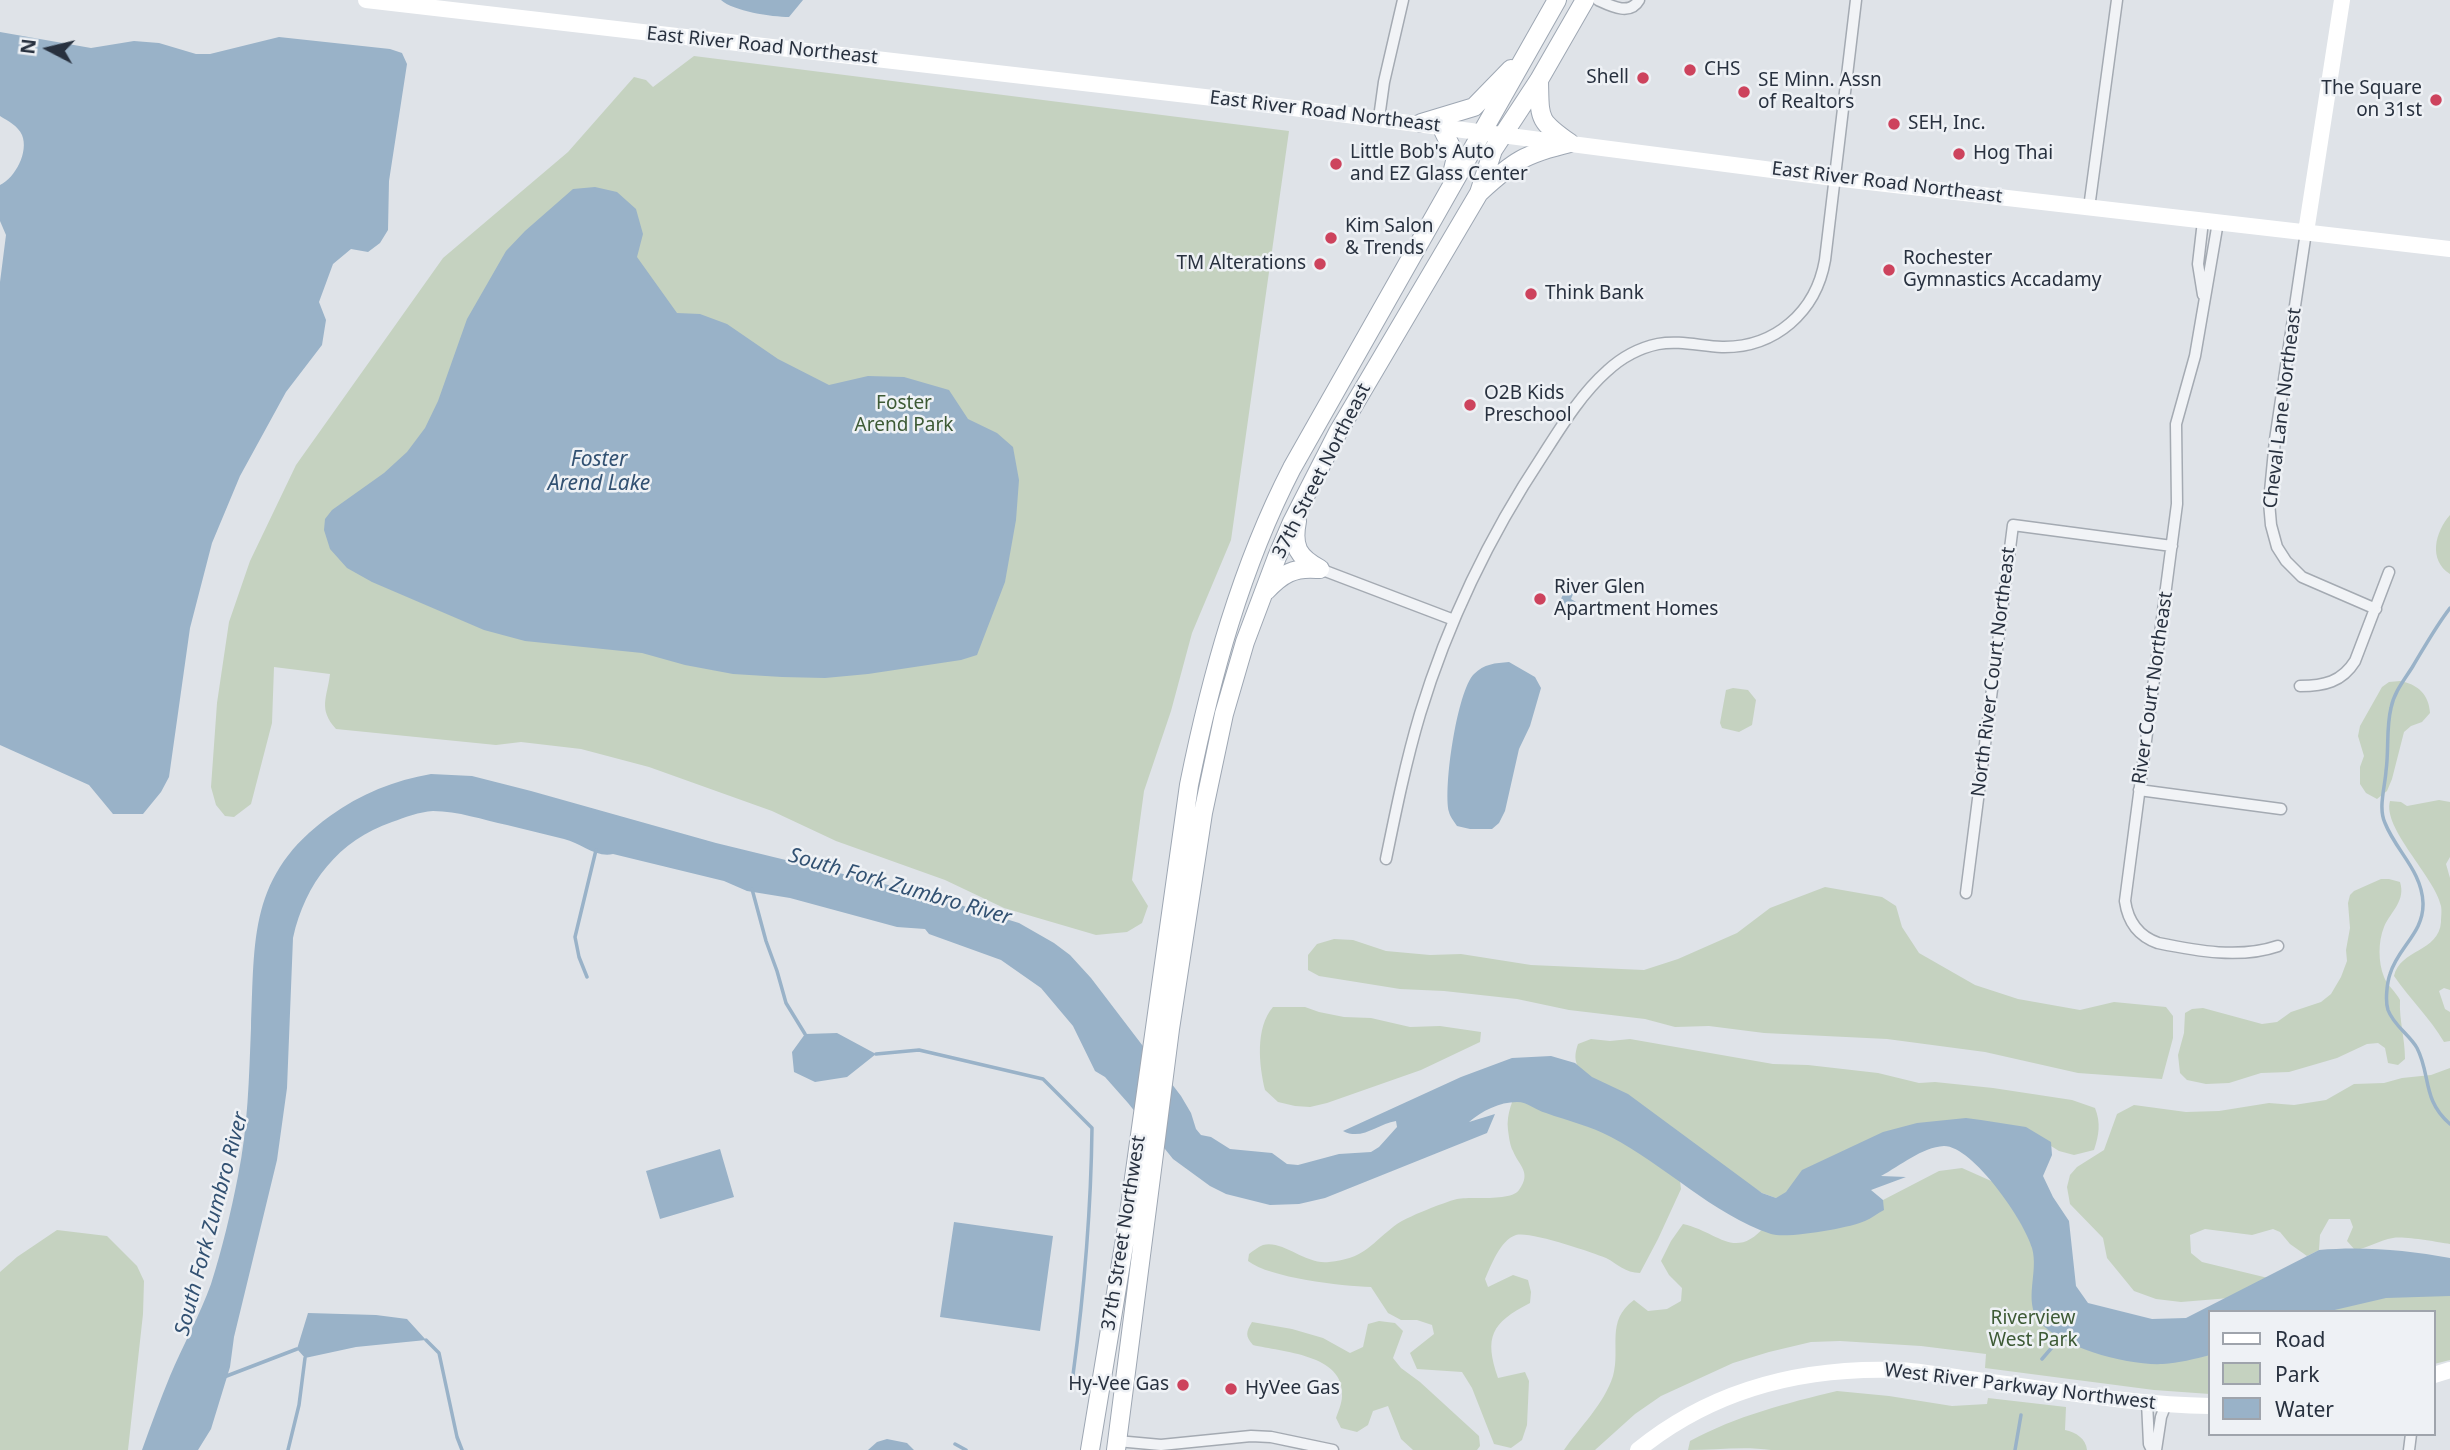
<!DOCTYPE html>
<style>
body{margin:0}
#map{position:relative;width:2450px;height:1450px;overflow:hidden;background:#dfe3e8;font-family:"Noto Sans",sans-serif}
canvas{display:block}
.legend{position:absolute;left:2208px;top:1310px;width:228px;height:126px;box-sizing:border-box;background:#eef1f5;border:2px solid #9fa4ac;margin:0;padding:9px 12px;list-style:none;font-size:21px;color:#28313f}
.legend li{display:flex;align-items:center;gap:14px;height:35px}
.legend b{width:35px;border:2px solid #9fa4ac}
.north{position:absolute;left:14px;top:14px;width:70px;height:70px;-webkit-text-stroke:5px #eef1f5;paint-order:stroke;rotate:277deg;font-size:19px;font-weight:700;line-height:28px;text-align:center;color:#28313f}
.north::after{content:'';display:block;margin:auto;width:24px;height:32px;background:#28313f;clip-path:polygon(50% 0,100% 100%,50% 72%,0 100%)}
</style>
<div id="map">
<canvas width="2450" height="1450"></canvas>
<ul class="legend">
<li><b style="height:9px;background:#fff"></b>Road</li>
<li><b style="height:19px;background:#c5d2c0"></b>Park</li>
<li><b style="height:19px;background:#99b2c8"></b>Water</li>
</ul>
<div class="north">N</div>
</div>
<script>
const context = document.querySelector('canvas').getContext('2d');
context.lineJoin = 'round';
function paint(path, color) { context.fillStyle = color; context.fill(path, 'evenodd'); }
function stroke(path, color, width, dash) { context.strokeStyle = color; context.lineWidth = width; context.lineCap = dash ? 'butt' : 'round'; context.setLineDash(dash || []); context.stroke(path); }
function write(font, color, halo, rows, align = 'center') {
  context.font = font + ' "Noto Sans",sans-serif'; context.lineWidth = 5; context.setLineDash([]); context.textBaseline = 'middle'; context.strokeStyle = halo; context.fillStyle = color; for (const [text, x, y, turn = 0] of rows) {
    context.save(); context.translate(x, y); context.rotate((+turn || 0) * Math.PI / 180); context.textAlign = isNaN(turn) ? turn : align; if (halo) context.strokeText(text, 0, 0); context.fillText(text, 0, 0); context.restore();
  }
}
const green = new Path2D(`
 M 694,56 L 1289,131 L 1231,540 L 1192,633 L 1171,711 L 1144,791 L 1132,880 L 1148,906 L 1142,923 L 1127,932 L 1096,935 L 1004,908 L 945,880 L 836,841 L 772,811 L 649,767 L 581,749 L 521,742 L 496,745 L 336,729 C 318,709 327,698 330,674 L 274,667 L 272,723 L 251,804 L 234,817 L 225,816 L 216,805 L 211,787 L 217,703 L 229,622 L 250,561 L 296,465 L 443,258 L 568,152 L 634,77 L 646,80 L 653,87 Z
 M 2450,515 L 2450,574 C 2428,560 2435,532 2450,515 Z
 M 2400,681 C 2417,684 2429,694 2430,713 L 2422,722 L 2411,726 L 2404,732 L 2392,779 L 2387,791 L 2377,799 L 2366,793 L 2360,784 L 2360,767 L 2364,756 L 2358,736 L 2360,726 L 2382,687 L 2389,682 Z
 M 1733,688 L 1748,690 L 1756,700 L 1752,725 L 1739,732 L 1722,728 L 1720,723 L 1726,690 Z
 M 2439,800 L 2450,802 L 2450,857 L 2446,864 L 2450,878 L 2450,990 L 2444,988 L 2439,991 L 2445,1009 L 2450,1012 L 2450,1041 L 2444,1042 C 2430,1018 2410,999 2394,976 C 2400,949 2439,952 2441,922 C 2441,918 2442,911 2441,906 C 2435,877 2382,828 2390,801 L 2401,802 L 2407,806 Z
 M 2381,879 L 2389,879 L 2400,882 C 2406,901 2391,911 2384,927 C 2378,942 2378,962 2384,977 C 2387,985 2396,992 2400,1000 C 2399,1020 2405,1038 2405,1059 L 2398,1065 L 2388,1063 L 2385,1048 L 2378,1043 L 2367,1044 L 2337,1058 L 2289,1072 L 2261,1073 L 2229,1083 L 2206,1084 L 2187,1080 L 2180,1073 L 2178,1055 L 2184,1033 L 2185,1013 L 2192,1009 L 2203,1008 L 2262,1024 L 2277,1022 L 2291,1012 L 2321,1002 L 2331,994 L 2341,977 L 2347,961 L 2346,950 L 2350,928 L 2348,903 L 2350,895 L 2354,891 Z
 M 1825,887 L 1882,897 L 1896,906 L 1902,927 L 1919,953 L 1975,985 L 2018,999 L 2080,1010 L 2114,1002 L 2166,1007 L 2173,1016 L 2173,1038 L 2162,1079 L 2078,1073 L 1985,1052 L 1887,1039 L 1764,1033 L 1709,1026 L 1675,1027 L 1645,1019 L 1569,1010 L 1517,999 L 1444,991 L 1400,989 L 1319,976 L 1308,970 L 1308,955 L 1317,944 L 1334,939 L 1353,940 L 1386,951 L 1430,955 L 1461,954 L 1531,965 L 1644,970 L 1678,959 L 1737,933 L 1770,908 Z
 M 1273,1007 L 1305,1007 L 1319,1012 L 1344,1017 L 1371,1018 L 1410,1027 L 1440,1026 L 1481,1032 L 1480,1042 L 1421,1070 L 1327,1103 L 1310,1107 L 1295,1106 L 1278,1102 L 1265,1090 C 1259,1065 1255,1028 1273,1007 Z
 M 1591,1039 L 1610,1041 L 1630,1039 L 1773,1064 L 1808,1065 L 1878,1073 L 1919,1083 L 1935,1082 L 1993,1088 L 2072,1100 L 2095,1108 C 2101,1123 2099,1135 2094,1150 L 2074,1155 L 2059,1151 L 2043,1141 L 1984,1124 L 1790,1197 L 1776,1198 L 1762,1193 L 1588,1081 C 1577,1067 1572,1061 1578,1044 Z
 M 2450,1068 L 2450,1244 C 2436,1242 2405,1236 2393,1238 C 2379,1240 2369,1248 2355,1250 L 2347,1241 L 2353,1227 L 2350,1219 L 2329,1219 L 2320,1235 L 2319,1250 L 2307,1256 L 2290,1244 L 2280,1232 L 2273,1229 L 2252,1235 L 2205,1229 L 2190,1235 L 2191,1253 L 2202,1262 L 2268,1278 L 2254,1296 L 2181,1302 L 2156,1299 L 2134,1291 L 2107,1258 L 2103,1238 L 2070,1204 L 2067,1187 L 2070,1175 L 2077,1167 L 2104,1150 L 2117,1114 L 2134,1105 L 2186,1112 L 2219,1111 L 2269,1103 L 2294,1105 L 2326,1100 L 2354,1084 L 2384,1083 L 2402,1078 L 2431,1075 Z
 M 1520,1085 L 1679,1172 L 1681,1189 L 1658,1239 L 1640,1273 C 1625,1273 1618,1264 1606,1258 C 1591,1252 1530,1231 1516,1235 C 1500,1240 1491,1266 1485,1279 L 1488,1287 L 1513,1275 L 1528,1280 L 1531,1292 L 1530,1303 C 1491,1323 1484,1337 1498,1378 L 1525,1372 L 1529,1381 L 1527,1425 L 1522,1440 L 1511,1448 L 1494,1444 L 1472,1388 L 1462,1372 L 1417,1369 L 1410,1353 L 1434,1334 L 1432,1325 L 1417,1320 L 1401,1320 L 1388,1313 L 1371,1287 C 1341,1286 1270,1278 1248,1261 L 1249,1254 C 1253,1251 1258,1247 1263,1245 C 1284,1240 1305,1265 1329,1262 C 1364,1258 1368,1247 1393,1227 C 1403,1219 1419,1213 1431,1208 C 1439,1205 1449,1201 1457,1199 C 1471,1196 1510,1202 1519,1190 C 1532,1172 1519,1166 1513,1151 C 1510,1146 1509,1137 1508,1130 C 1506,1114 1513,1098 1520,1085 Z
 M 1962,1168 L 1998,1184 L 2071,1308 L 2210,1331 L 2210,1394 L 2154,1390 L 1985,1368 L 1986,1354 L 1921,1346 L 1840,1341 L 1811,1342 L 1769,1352 L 1733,1363 L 1661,1396 L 1635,1414 L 1595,1450 L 1564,1450 C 1580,1427 1604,1404 1613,1376 C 1621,1348 1605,1321 1634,1300 L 1648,1311 L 1667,1309 L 1681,1301 L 1682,1288 L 1669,1275 L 1661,1261 L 1671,1241 L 1683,1224 C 1719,1232 1735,1262 1766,1225 L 1877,1208 L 1883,1200 L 1939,1171 Z
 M 57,1230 L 107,1236 L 137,1266 L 144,1281 L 143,1314 L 128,1450 L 0,1450 L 0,1272 L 17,1257 Z
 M 2450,1280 L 2450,1360 L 2434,1364 L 2434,1312 L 2261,1312 Z
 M 1379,1321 L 1395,1323 L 1403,1331 L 1393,1358 L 1401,1368 L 1420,1382 L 1479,1436 L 1480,1446 L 1477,1450 L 1413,1450 L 1401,1439 L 1388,1406 L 1373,1411 L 1368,1425 L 1357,1432 L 1341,1428 L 1336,1418 C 1338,1412 1342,1403 1342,1396 C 1345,1354 1281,1352 1253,1345 C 1245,1336 1246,1332 1252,1322 L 1292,1329 L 1323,1338 L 1350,1353 L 1363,1347 L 1368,1324 Z
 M 1837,1391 L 1889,1396 L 1952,1406 L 1987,1404 L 1988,1398 L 2066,1407 L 2065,1430 C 2076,1432 2086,1439 2087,1450 L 1771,1450 C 1744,1446 1715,1450 1688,1450 L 1690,1441 C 1736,1416 1787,1403 1837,1391 Z`);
const water = new Path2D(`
 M 721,0 L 803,0 L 789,17 C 772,17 733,11 721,0 Z
 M 0,32 L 91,48 L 134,41 L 159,43 L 196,54 L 210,54 L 279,37 L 390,49 L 402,53 L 407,64 L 389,181 L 388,230 L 380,243 L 368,252 L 351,249 L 333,264 L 319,302 L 326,320 L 322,345 L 286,392 L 240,476 L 212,543 L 190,628 L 169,777 L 161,792 L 143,814 L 113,814 L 89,785 L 0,745 L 0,282 L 6,235 L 0,221 L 0,185 C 15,178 29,152 22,135 C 18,126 8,121 0,116 Z
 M 595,187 L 617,192 L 636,209 L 643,234 L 637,257 L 677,313 L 700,314 L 727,324 L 778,359 L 829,385 L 868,376 L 904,377 L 949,390 L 968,419 L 997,433 L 1013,447 L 1019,480 L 1016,520 L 1005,582 L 977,655 L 961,660 L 868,674 L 825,678 L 782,677 L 733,674 L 685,665 L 642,653 L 525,641 L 484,630 L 372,582 L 347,568 L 330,549 L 324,530 L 325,519 L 332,510 L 384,473 L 407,452 L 425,428 L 438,401 L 467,319 L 506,251 L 525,231 L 573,189 Z
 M 1565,590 L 1573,594 L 1571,599 L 1576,602 L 1572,612 L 1566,609 L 1564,614 L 1556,610 Z
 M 1509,662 L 1535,677 L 1541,688 L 1530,726 L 1519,749 L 1505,811 L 1499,823 L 1492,829 L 1470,829 L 1457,826 C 1454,821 1450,817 1449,812 C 1443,788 1457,691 1474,674 C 1484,664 1495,663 1509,662 Z
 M 431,774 L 472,776 L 531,791 L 716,843 L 921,893 L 1019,923 L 1054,943 L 1070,955 L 1091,978 L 1181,1096 L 1191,1113 L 1196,1129 L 1201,1135 L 1211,1137 L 1230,1149 L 1272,1153 L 1287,1164 L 1298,1165 L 1339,1154 L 1371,1152 L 1379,1147 L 1397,1127 L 1396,1121 C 1377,1124 1362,1141 1343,1131 L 1461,1077 L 1512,1058 L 1551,1056 L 1575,1063 L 1592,1077 L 1628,1094 L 1762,1193 L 1776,1198 L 1786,1192 L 1802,1170 L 1883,1132 L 1917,1123 L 1966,1118 L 1981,1120 L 2026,1127 L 2051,1142 L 2052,1155 L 2043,1176 L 2053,1197 L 2069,1221 L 2076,1286 L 2088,1303 L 2152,1319 L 2186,1318 L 2319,1250 C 2362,1246 2407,1250 2450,1258 L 2450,1296 L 2386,1298 L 2326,1312 L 2210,1312 L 2210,1355 C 2195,1359 2178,1363 2163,1364 C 2129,1366 2061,1348 2039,1321 C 2023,1301 2039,1272 2032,1248 C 2025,1222 1973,1146 1944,1146 C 1922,1147 1900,1166 1881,1176 L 1906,1177 L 1871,1190 L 1883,1200 L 1884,1210 C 1878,1213 1872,1218 1865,1221 C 1850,1228 1787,1239 1771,1234 C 1712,1214 1665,1165 1611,1137 C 1591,1126 1568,1121 1546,1113 C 1535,1110 1528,1102 1517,1102 C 1499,1102 1482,1111 1469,1122 L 1495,1114 L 1487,1133 L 1325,1198 L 1299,1204 L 1270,1205 L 1226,1194 L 1210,1186 L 1173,1159 L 1128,1103 L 1105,1077 L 1095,1071 L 1073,1026 L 1041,988 L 1001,960 L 929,934 L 925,929 L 897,927 L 790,898 L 747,891 L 724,881 L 613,854 C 596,858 581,843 564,839 C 545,834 526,830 507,825 C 483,820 458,811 433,811 C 419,812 406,817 392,822 C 339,840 305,883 293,938 L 287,1088 L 277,1160 L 234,1337 L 230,1367 L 211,1429 L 198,1450 L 142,1450 C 151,1425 160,1400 170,1376 C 183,1345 200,1315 211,1284 C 222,1249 231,1212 238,1176 C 248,1128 249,1077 251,1028 C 255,939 248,875 330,816 C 360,794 395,780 431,774 Z
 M 837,1033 L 876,1054 L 847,1077 L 815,1082 L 794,1072 L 792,1052 L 805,1034 Z
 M 720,1149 L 734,1197 L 660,1219 L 646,1171 Z
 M 954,1222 L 1053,1236 L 1040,1331 L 940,1317 Z
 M 308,1313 L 376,1315 L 407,1319 L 426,1340 L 356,1347 L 305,1358 L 297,1349 Z
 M 887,1439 L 907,1443 L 914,1450 L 868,1450 L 877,1442 Z`);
const stream = new Path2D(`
 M 2450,608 C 2436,626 2425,646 2413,666 C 2405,679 2394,692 2391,708 C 2386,728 2389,750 2386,771 C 2385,787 2378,808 2385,823 C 2396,851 2422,871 2423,903 C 2424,933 2398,947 2390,974 C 2387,983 2385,1001 2388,1010 C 2394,1026 2409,1034 2417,1048 C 2431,1075 2422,1100 2450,1124
 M 752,889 L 766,941 L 777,971 L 786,1003 L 805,1034
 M 587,977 L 579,957 L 575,937 L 596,850
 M 876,1054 L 919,1050 L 1043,1079 L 1092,1128 C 1091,1211 1084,1293 1073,1375
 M 426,1340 L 439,1353 L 457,1437 L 462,1450
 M 2042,1359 L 2061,1337
 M 224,1377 L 297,1349
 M 955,1444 L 966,1450
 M 288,1450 L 299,1405 L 305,1358
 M 2015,1450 L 2021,1415`);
const street = new Path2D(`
 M 1598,0 C 1611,6 1630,16 1639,0
 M 1379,118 L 1384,82 L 1403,0
 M 2089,208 L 2117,0
 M 2203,221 L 2198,264 L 2203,295
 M 2218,222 L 2195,356 L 2176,424 L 2177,504 L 2125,901 C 2128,922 2138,936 2158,943 C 2197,951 2240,959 2278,946
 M 2306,232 L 2275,440 L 2269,502 L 2271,525 L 2277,547 L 2286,561 L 2302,577 L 2376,609
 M 1320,569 L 1454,620
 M 2300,686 C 2324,686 2342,682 2355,661 L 2389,572
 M 2139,790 L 2281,809
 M 1386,859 C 1396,810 1406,761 1420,714 C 1448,622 1490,535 1543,455 C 1561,427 1581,394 1607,371 C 1621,358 1639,348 1658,344 C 1679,340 1700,346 1722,347 C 1775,348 1816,312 1825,260 L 1856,0
 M 1966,893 L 2013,525 L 2172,546
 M 2147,1402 L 2149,1444 L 2152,1450
 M 1117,1441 L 1161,1445 L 1251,1436 L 1271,1437 L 1333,1450
 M 2156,1450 L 2161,1417 L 2166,1404
 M 2409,1450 L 2411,1434`);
const secondary = new Path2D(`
 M 366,0 L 1239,101 L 1834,178 L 2450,249
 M 2306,232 L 2342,0
 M 2434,1375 L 2450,1370
 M 1638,1450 C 1713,1389 1802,1367 1897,1370 C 1924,1371 1951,1377 1977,1380 C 2054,1390 2132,1405 2210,1406`);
const primary = new Path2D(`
 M 1539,80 C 1540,119 1537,120 1570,143
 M 1421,123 L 1474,107 L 1511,69
 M 1441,126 L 1456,157 L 1451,178
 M 1480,192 C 1514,161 1524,154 1570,143
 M 1297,521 C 1292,547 1298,557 1320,569
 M 1266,591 C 1282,574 1294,567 1317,569
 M 1090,1450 L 1128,1221 L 1189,785 C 1211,676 1241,567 1292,468 L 1557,0
 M 1116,1450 L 1170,1029 L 1203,813 L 1224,714 L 1245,642 L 1277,557 L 1292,522 L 1338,432 L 1479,193 L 1493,150 L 1539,80 L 1585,0`);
const markers = [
 [1690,70,7,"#cd435d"],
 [1643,78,7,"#cd435d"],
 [1744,92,7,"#cd435d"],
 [2436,100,7,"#cd435d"],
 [1894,124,7,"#cd435d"],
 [1959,154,7,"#cd435d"],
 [1336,164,7,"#cd435d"],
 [1331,238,7,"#cd435d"],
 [1320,264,7,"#cd435d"],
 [1889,270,7,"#cd435d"],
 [1531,294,7,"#cd435d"],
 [1470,405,7,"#cd435d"],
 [1540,599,7,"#cd435d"],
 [1183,1385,7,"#cd435d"],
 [1231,1389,7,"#cd435d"]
];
const streetNames = [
 ["East River Road Northeast",762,46,6],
 ["East River Road Northeast",1325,112,7],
 ["East River Road Northeast",1887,183,7],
 ["Cheval Lane Northeast",2283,408,-83],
 ["37th Street Northeast",1322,471,-63],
 ["North River Court Northeast",1994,672,-83],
 ["River Court Northeast",2153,688,-82],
 ["37th Street Northwest",1124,1233,-81],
 ["West River Parkway Northwest",2020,1387,7]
];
const poiNames = [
 ["CHS",1704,70],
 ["Shell",1629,78,"right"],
 ["SE Minn. Assn",1758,81],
 ["of Realtors",1758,103],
 ["The Square",2422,89,"right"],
 ["on 31st",2422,111,"right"],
 ["SEH, Inc.",1908,124],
 ["Little Bob's Auto",1350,153],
 ["and EZ Glass Center",1350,175],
 ["Hog Thai",1973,154],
 ["Kim Salon",1345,227],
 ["& Trends",1345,249],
 ["Rochester",1903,259],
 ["Gymnastics Accadamy",1903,281],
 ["TM Alterations",1306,264,"right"],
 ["Think Bank",1545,294],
 ["O2B Kids",1484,394],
 ["Preschool",1484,416],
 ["River Glen",1554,588],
 ["Apartment Homes",1554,610],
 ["Hy-Vee Gas",1169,1385,"right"],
 ["HyVee Gas",1245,1389]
];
const parkNames = [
 ["Foster",904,404],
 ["Arend Park",904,426],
 ["Riverview",2033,1319],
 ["West Park",2033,1341]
];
const waterNames = [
 ["Foster",599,460],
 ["Arend Lake",599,484],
 ["South Fork Zumbro River",900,887,16],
 ["South Fork Zumbro River",212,1224,-75]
];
paint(green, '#c5d2c0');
paint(water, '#99b2c8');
stroke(stream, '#99b2c8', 3.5);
stroke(street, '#a4aab2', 13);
stroke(primary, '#9ea7b3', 20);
stroke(street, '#f1f3f6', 10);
stroke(secondary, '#fff', 16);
stroke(primary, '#fff', 18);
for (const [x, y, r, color] of markers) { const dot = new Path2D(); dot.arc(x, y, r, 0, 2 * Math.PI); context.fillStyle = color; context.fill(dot); stroke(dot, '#eef1f5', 2.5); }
write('19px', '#28313f', '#eef1f5', streetNames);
write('19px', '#28313f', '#eef1f5', poiNames, 'left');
write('19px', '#3d5a35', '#eef1f5', parkNames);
write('italic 21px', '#325172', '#eef1f5', waterNames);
</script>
